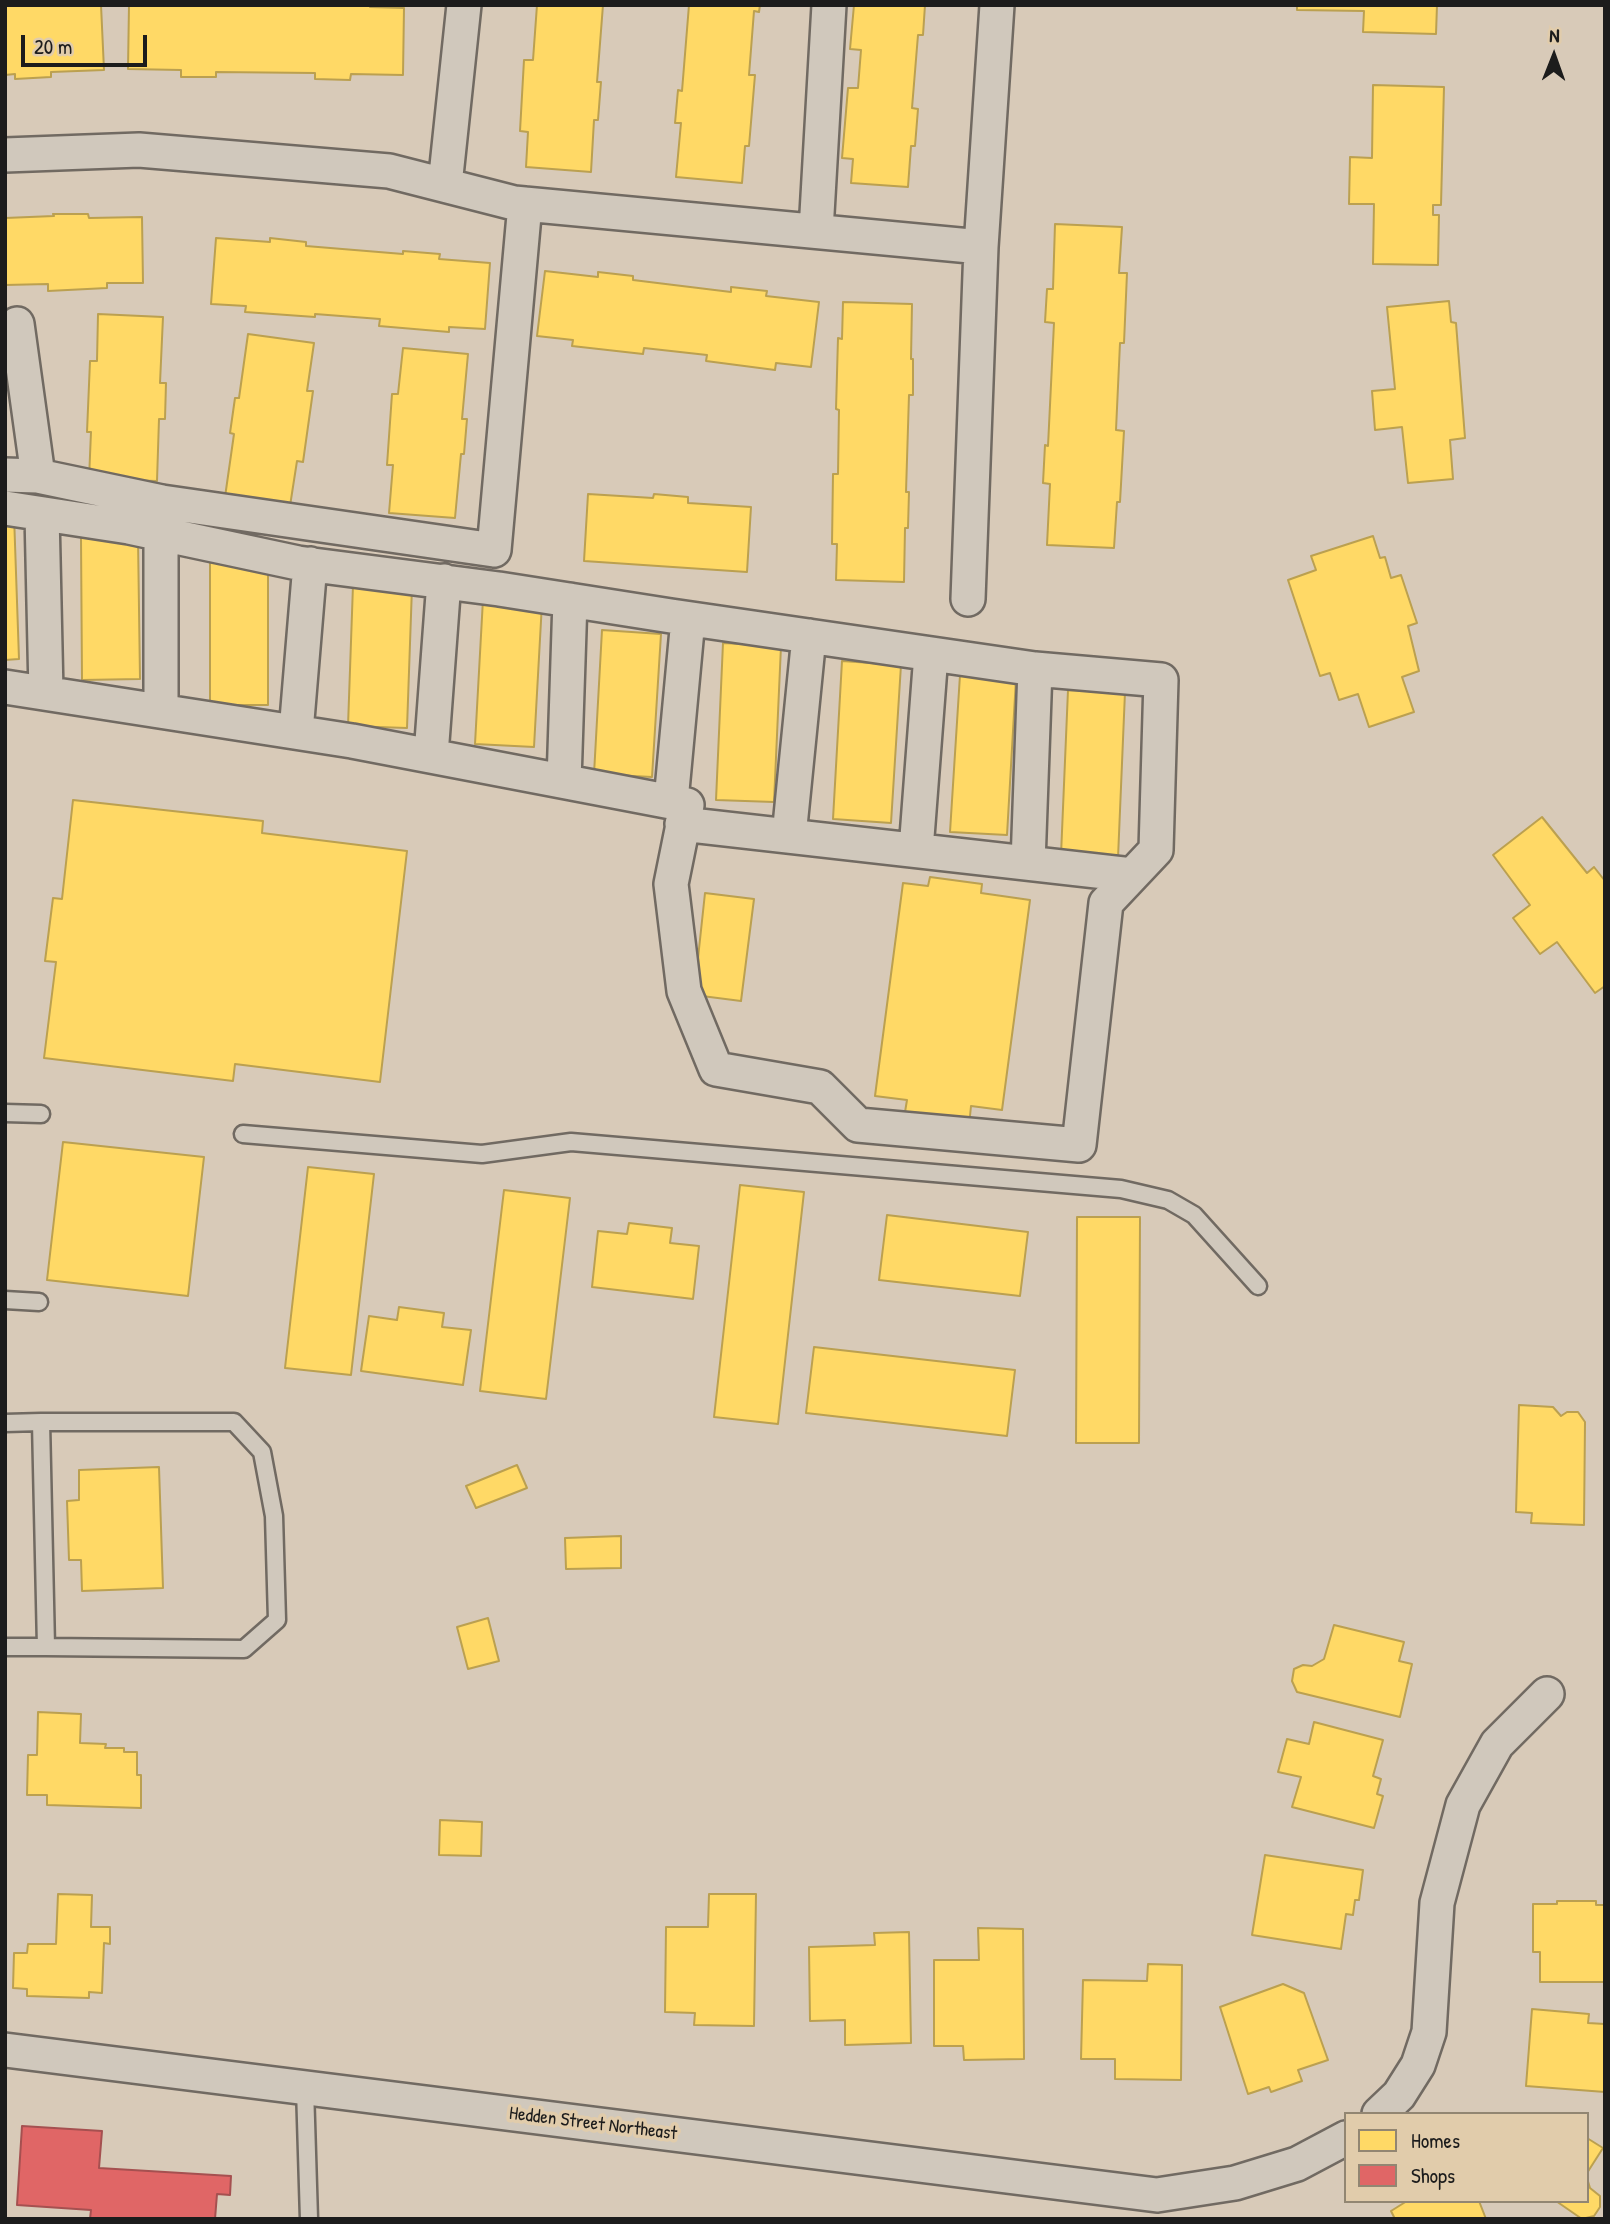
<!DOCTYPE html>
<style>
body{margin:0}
#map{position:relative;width:1610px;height:2224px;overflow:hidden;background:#d8cab8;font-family:"Patrick Hand",sans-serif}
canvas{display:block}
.frame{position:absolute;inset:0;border:7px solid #1c1c1c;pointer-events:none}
.legend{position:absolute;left:1344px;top:2112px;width:245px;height:91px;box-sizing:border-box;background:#e1ccab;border:2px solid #928672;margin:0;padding:9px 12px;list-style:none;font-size:21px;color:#1c1c1c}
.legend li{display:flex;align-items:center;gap:14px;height:35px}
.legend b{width:35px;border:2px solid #928672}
.north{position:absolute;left:1519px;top:21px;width:70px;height:70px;-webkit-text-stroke:5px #e1ccab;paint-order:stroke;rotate:1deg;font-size:19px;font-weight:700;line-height:28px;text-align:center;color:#1c1c1c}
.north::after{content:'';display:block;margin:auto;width:24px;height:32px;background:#1c1c1c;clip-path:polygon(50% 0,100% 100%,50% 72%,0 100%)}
.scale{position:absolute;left:21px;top:35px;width:126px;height:32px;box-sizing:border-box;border:4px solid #1c1c1c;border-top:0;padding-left:9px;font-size:21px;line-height:24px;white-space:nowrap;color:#1c1c1c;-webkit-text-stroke:5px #e1ccab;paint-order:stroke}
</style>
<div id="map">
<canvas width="1610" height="2224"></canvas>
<div class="frame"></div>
<ul class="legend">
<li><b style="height:19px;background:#ffd966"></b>Homes</li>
<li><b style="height:19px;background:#e06666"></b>Shops</li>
</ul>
<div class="north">N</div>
<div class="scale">20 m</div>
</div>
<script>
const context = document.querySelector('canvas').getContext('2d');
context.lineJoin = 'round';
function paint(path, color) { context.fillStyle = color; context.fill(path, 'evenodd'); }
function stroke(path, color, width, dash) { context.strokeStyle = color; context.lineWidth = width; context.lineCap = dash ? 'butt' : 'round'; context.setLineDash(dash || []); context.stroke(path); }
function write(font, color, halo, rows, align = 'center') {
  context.font = font + ' "Patrick Hand",sans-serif'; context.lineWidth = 7; context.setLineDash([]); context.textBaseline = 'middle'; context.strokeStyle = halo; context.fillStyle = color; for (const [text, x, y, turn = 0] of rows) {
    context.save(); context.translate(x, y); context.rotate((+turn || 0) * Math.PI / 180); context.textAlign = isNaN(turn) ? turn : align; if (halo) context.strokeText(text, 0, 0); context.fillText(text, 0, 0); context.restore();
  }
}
const homes = new Path2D(`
 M 5,5 L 101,5 L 104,70 L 51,72 L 51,77 L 15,79 L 15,74 L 5,75 Z
 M 129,5 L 370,5 L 370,7 L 404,8 L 403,75 L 351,74 L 350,80 L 315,79 L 315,73 L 216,72 L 216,77 L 181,77 L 181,70 L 128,69 Z
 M 537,5 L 603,5 L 597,82 L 601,82 L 598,120 L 594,120 L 591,172 L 526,167 L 528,132 L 520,131 L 524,60 L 533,60 Z
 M 689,5 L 760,5 L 759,12 L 754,11 L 749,75 L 755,75 L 749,146 L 745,146 L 742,183 L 676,177 L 681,123 L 675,123 L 678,90 L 682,91 Z
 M 854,5 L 925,5 L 923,35 L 918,35 L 912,108 L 918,109 L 915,146 L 911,146 L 908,187 L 851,183 L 853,159 L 842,158 L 848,88 L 858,88 L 861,50 L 850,49 Z
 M 1297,5 L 1437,5 L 1436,34 L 1363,32 L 1364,11 L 1297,10 Z
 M 1373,85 L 1444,87 L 1441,205 L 1433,205 L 1433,215 L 1439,215 L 1438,265 L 1373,264 L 1374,204 L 1349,204 L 1350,157 L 1372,158 Z
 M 53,214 L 88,214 L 89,218 L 142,217 L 143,283 L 107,283 L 107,288 L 48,291 L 48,284 L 5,285 L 5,218 L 54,216 Z
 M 1055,224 L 1122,227 L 1119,273 L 1127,273 L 1124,343 L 1120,343 L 1116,430 L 1124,431 L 1120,502 L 1117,502 L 1114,548 L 1047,545 L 1050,484 L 1043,483 L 1045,445 L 1048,446 L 1054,323 L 1045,322 L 1047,289 L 1053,289 Z
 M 216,238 L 270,242 L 270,238 L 306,242 L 306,246 L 403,254 L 403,251 L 440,254 L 439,259 L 490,263 L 485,329 L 449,327 L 449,332 L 379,326 L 380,319 L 315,314 L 315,317 L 245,312 L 246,306 L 211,304 Z
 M 545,271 L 598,277 L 598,272 L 633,276 L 633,280 L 731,292 L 731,287 L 767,291 L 766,296 L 819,302 L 811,367 L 776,363 L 775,370 L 706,361 L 707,355 L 644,348 L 643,354 L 572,346 L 573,340 L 537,336 Z
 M 1449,301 L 1451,322 L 1456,323 L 1465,438 L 1450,440 L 1453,479 L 1408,483 L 1402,427 L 1375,430 L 1372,391 L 1395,389 L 1387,307 Z
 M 843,302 L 912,304 L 911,359 L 913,359 L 913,395 L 909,395 L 906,492 L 909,492 L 908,528 L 905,528 L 904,582 L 836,580 L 837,544 L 832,544 L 833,474 L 838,474 L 839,410 L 836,409 L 838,338 L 842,339 Z
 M 98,314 L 163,317 L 160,383 L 166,383 L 165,419 L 159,419 L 157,481 L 89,479 L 91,432 L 87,432 L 90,361 L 97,361 Z
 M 248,334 L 314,343 L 307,391 L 313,391 L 303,462 L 297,461 L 290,506 L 225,497 L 234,434 L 230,433 L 235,398 L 239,398 Z
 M 403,348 L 468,354 L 462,419 L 467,419 L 464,454 L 461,454 L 455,518 L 389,513 L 393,465 L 387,465 L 392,394 L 398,394 Z
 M 588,494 L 653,498 L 654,494 L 688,497 L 688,503 L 751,507 L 747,572 L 584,561 Z
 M 5,515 L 14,515 L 19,659 L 5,660 Z
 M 1373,536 L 1380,558 L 1385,557 L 1391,578 L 1401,575 L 1417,623 L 1408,626 L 1419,671 L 1402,677 L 1414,712 L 1369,727 L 1358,694 L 1339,700 L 1330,673 L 1320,676 L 1288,580 L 1316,570 L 1311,556 Z
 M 81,538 L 138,538 L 140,679 L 82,680 Z
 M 210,562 L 268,562 L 268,705 L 210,705 Z
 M 353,585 L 412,587 L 407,728 L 348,726 Z
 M 483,599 L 542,603 L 534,747 L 475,744 Z
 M 602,630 L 661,634 L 652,777 L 594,774 Z
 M 723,643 L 781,646 L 774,802 L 716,800 Z
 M 842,661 L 901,665 L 891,823 L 833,819 Z
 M 960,675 L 1016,679 L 1007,835 L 950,832 Z
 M 1068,690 L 1125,692 L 1118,858 L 1061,855 Z
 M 73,800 L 263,821 L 262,833 L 407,851 L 380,1082 L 235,1064 L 233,1081 L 44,1058 L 56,962 L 45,961 L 53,898 L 62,899 Z
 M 1542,817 L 1587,873 L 1594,867 L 1605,881 L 1605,986 L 1595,993 L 1557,942 L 1540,954 L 1513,918 L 1530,905 L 1493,855 Z
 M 930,877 L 982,884 L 981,893 L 1030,900 L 1002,1110 L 971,1106 L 969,1126 L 904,1118 L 907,1100 L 875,1096 L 903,883 L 928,886 Z
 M 705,893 L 754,899 L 741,1001 L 702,996 L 695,986 Z
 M 63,1142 L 204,1157 L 188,1296 L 47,1280 Z
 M 308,1167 L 374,1174 L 351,1375 L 285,1368 Z
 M 740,1185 L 804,1192 L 778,1424 L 714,1417 Z
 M 504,1190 L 570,1198 L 546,1399 L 480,1391 Z
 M 887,1215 L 1028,1232 L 1020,1296 L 879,1280 Z
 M 1077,1217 L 1140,1217 L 1139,1443 L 1076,1443 Z
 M 629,1223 L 672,1228 L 670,1243 L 699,1246 L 693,1299 L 592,1287 L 598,1231 L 627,1234 Z
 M 399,1307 L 444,1313 L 442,1327 L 471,1330 L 463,1385 L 361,1371 L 369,1316 L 397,1320 Z
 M 814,1347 L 1015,1370 L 1007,1436 L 806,1413 Z
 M 1519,1405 L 1553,1407 L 1561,1416 L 1567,1412 L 1578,1412 L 1585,1422 L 1584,1525 L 1531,1523 L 1532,1513 L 1516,1512 Z
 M 517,1465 L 527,1488 L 476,1508 L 466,1486 Z
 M 159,1467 L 163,1588 L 82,1591 L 81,1560 L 69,1560 L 67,1501 L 79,1500 L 79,1470 Z
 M 621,1536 L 621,1568 L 566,1569 L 565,1538 Z
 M 488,1618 L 499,1661 L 468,1669 L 457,1627 Z
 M 1334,1625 L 1404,1642 L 1399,1661 L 1412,1664 L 1400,1717 L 1297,1692 L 1292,1681 L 1294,1669 L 1303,1665 L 1312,1666 L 1324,1659 Z
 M 38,1712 L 81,1714 L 80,1743 L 106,1744 L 105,1748 L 124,1748 L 124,1752 L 137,1752 L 137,1775 L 141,1775 L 141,1808 L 47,1805 L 47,1795 L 27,1795 L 28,1755 L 37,1755 Z
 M 1314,1722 L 1383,1740 L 1373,1776 L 1381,1779 L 1377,1794 L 1383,1796 L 1374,1828 L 1292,1807 L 1301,1777 L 1278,1772 L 1287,1739 L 1309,1744 Z
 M 440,1820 L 482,1822 L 481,1856 L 439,1855 Z
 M 1265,1855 L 1363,1870 L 1359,1900 L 1355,1900 L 1353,1915 L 1346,1914 L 1341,1949 L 1252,1935 Z
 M 58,1894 L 92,1895 L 91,1927 L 110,1927 L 110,1944 L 104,1943 L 102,1993 L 89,1992 L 89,1998 L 27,1996 L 27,1989 L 13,1988 L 14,1953 L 27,1953 L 28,1944 L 56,1944 Z
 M 709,1894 L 756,1894 L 754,2026 L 694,2025 L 695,2013 L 665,2012 L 666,1927 L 708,1927 Z
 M 1557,1901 L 1596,1901 L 1596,1905 L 1605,1905 L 1605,1982 L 1540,1982 L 1540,1952 L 1533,1952 L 1533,1904 L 1557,1904 Z
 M 978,1928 L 1023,1929 L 1024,2059 L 964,2060 L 963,2046 L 934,2046 L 934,1960 L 979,1960 Z
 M 909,1932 L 911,2043 L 845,2045 L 845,2020 L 810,2021 L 809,1947 L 875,1945 L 874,1933 Z
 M 1148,1964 L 1182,1965 L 1181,2080 L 1115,2079 L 1115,2059 L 1081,2059 L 1083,1980 L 1147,1981 Z
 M 1283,1984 L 1304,1993 L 1328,2060 L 1298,2070 L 1302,2081 L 1271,2092 L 1269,2087 L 1248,2094 L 1220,2007 Z
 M 1532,2009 L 1589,2014 L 1588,2023 L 1605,2024 L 1605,2092 L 1526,2086 Z
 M 1587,2138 L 1603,2148 L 1587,2173 Z
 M 1587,2178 L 1590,2188 L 1600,2196 L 1600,2207 L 1594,2216 L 1582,2219 L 1556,2201 L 1587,2201 Z
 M 1407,2201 L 1479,2201 L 1486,2219 L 1395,2219 L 1391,2211 Z`);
const shops = new Path2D(`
 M 22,2126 L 102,2131 L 99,2168 L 231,2176 L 230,2195 L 217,2194 L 215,2219 L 90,2219 L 91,2210 L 17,2205 Z`);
const service = new Path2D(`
 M 5,1113 L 41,1114
 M 243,1134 L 482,1154 L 571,1142 L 1121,1189 L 1168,1200 L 1194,1215 L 1258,1286
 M 5,1300 L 39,1302
 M 41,1422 L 234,1422 L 262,1452 L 274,1516 L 277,1620 L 244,1649 L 46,1647
 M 5,1423 L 41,1422 L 46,1647 L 5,1647
 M 305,2088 L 309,2219`);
const minor = new Path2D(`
 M 5,155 L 139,150 L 389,171 L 514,203 L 981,247 L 968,599
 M 445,185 L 464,5
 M 816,231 L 829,5
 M 981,247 L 997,5
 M 17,324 L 38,476
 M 5,475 L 38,476 L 162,502 L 494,550 L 525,204
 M 5,508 L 129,527 L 298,563 L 499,589 L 671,616 L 1035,669 L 1161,680 L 1156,850 L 1106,903 L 1079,1145 L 858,1125 L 820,1087 L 716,1069 L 684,991 L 671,884 L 687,805 L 352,741 L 5,687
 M 42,514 L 46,693
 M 161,711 L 161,534
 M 296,732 L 310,564
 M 431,755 L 444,581
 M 564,781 L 570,600
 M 671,801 L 688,619
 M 682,824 L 1132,875
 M 789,836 L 809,636
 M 916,850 L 931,654
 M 1028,863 L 1035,669
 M 5,2050 L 1157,2195 L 1235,2183 L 1297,2164 L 1346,2138
 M 1379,2114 L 1399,2095 L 1418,2065 L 1429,2032 L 1437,1903 L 1463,1805 L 1497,1744 L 1547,1694`);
const streetNames = [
 ["Hedden Street Northeast",593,2124,7]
];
paint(homes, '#ffd966');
stroke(homes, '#bba050', 2);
paint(shops, '#e06666');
stroke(shops, '#a55050', 2);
stroke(service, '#716a62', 21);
stroke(minor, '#716a62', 38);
stroke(service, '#d0c8bc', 16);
stroke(minor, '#d0c8bc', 33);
write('19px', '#1c1c1c', '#e1ccab', streetNames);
</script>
